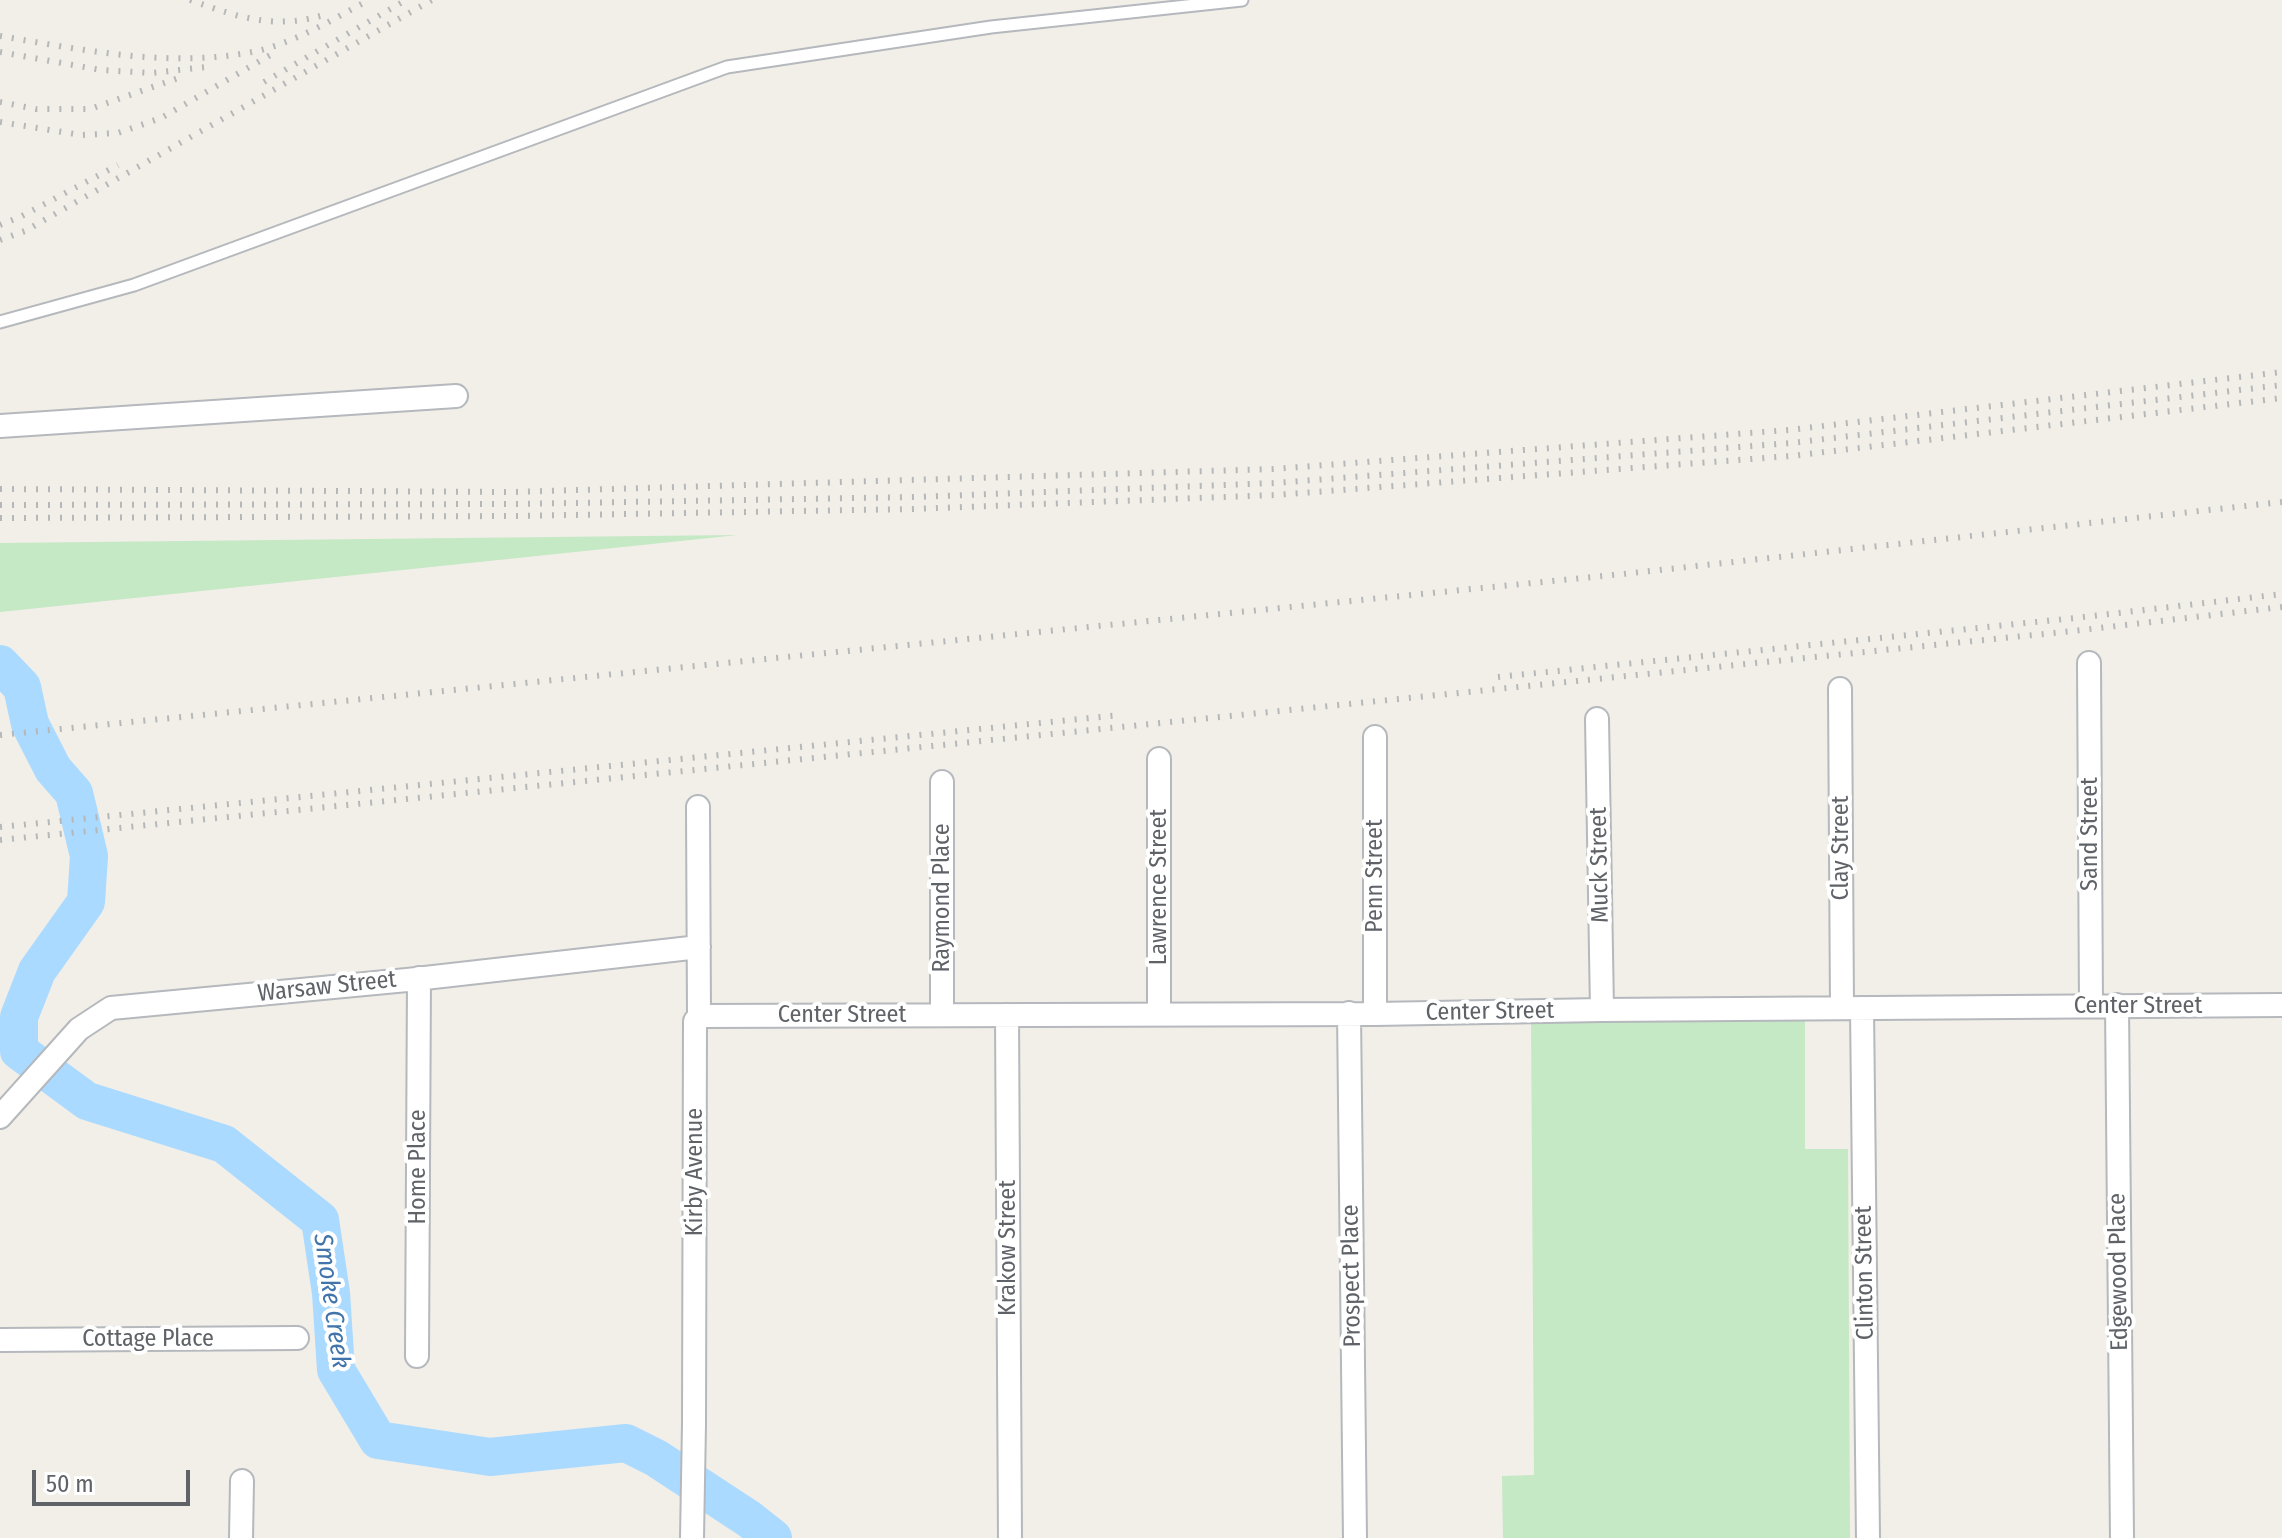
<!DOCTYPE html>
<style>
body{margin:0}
#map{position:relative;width:2282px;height:1538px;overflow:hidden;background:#f1efe8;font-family:"Fira Sans Condensed",sans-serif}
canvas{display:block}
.scale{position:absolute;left:32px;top:1470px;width:158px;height:36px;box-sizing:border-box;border:4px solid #5f6368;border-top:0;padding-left:10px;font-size:24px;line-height:28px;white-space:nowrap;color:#5f6368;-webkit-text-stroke:6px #fff;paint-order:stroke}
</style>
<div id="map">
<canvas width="2282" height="1538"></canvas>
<div class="scale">50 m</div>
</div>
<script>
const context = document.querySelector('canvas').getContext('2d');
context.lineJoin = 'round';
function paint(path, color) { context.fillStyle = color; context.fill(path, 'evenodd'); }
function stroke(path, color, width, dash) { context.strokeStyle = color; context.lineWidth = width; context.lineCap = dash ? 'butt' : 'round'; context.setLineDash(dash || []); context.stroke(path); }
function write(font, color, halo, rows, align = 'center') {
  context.font = font + ' "Fira Sans Condensed",sans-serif'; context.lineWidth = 8; context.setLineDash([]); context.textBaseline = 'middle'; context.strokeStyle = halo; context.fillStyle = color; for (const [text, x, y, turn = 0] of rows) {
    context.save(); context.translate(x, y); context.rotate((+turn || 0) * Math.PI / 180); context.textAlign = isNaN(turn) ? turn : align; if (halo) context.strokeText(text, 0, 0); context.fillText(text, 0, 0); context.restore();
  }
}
const green = new Path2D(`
 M 738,535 L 0,612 L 0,543 Z
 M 1805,1015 L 1805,1149 L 1848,1149 L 1850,1538 L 1503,1538 L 1502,1476 L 1534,1475 L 1531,1017 Z`);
const river = new Path2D(`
 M 0,664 L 22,687 L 30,724 L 53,769 L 74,793 L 89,856 L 86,902 L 37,971 L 19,1017 L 19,1051 L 87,1101 L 224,1144 L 320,1220 L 331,1293 L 336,1370 L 378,1440 L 490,1457 L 626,1443 L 656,1458 L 749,1519 L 773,1538`);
const service = new Path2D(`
 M 0,322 L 134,285 L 727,67 L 991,27 L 1242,0`);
const minor = new Path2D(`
 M 0,426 L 456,396
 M 2089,663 L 2091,1006
 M 1840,689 L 1842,1008
 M 1597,719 L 1602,1010
 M 1375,737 L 1375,1014
 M 942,782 L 942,1015
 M 2117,1005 L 2122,1538
 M 1862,1008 L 1868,1538
 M 1349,1013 L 1355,1538
 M 1159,1014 L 1159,759
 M 1007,1015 L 1010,1538
 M 699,1016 L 1375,1014 L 1602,1010 L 2282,1005
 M 0,1117 L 79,1029 L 111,1008 L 407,980 L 699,947
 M 0,1340 L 297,1338
 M 417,1356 L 419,978
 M 241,1538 L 242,1481
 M 692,1538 L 694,1424 L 695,1021 L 699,1016 L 698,807`);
const rail = new Path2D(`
 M 190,0 C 241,18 276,31 330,13
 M 0,36 C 84,50 172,69 257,51 C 296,42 333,19 369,0
 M 0,52 L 101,70 L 152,73 L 206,67
 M 264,82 L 406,0
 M 0,102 L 36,109 L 90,109 L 184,76
 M 0,122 L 81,135 L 118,133 L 161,118 L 277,51
 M 0,225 L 20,217 L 118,165
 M 0,240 L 25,231 L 432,0
 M 0,489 L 512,492 L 1273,469 L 1789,430 L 2282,372
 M 0,505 L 514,504 L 915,497 L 1275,483 L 1791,443 L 2282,385
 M 0,518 L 513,516 L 913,509 L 1275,495 L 1791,456 L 2282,398
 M 1498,677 L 2075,618 L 2282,594
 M 0,735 L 1623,574 L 2282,502
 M 0,827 L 1120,715
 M 0,840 L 2073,631 L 2282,607`);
const streetNames = [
 ["Sand Street",2090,834,-90],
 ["Clay Street",1841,848,-90],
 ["Muck Street",1600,865,-91],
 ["Penn Street",1375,876,-90],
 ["Lawrence Street",1159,887,-90],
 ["Raymond Place",942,898,-90],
 ["Warsaw Street",327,987,-6],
 ["Center Street",2138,1006],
 ["Center Street",1490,1012,-1],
 ["Center Street",842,1015],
 ["Home Place",418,1167,-90],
 ["Kirby Avenue",695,1172,-90],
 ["Krakow Street",1008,1248,-90],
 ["Edgewood Place",2119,1272,-91],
 ["Clinton Street",1865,1273,-91],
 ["Prospect Place",1352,1276,-91],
 ["Cottage Place",148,1339]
];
const waterNames = [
 ["Smoke Creek",331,1301,82]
];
paint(green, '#c5e8c5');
stroke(river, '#aadaff', 38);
stroke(service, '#b5b8bc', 15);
stroke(minor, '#b5b8bc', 26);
stroke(service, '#fff', 11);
stroke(minor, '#fff', 22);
stroke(rail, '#b6b7b8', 6, [2, 10]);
write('24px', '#5f6368', '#fff', streetNames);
write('italic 26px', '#4174aa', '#fff', waterNames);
</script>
